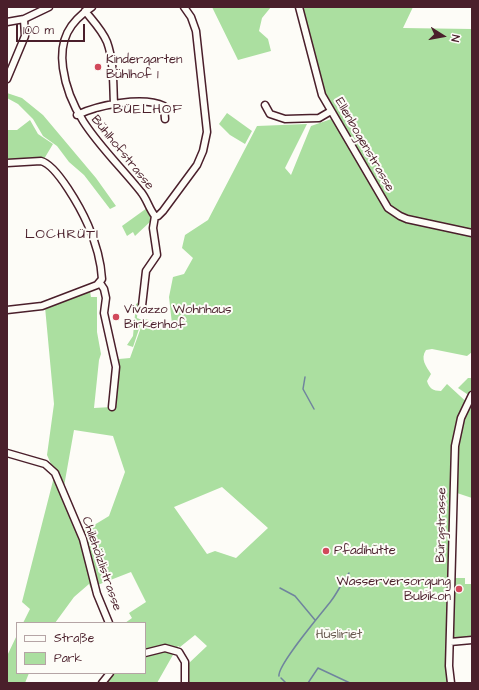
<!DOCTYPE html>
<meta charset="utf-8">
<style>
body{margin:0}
#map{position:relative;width:479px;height:690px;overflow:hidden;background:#fdfcf7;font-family:"Architects Daughter",sans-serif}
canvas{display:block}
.frame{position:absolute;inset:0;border:8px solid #4a1f2b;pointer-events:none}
.legend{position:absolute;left:16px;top:622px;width:130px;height:52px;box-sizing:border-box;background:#fdfcf7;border:1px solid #b5a4a5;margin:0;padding:5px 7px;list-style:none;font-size:12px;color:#4a1f2b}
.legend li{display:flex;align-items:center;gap:8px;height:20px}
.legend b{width:20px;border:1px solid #b5a4a5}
.north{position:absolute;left:423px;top:16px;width:40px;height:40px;-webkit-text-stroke:3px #fdfcf7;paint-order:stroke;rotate:101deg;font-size:11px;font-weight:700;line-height:16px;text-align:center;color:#4a1f2b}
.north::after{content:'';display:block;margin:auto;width:14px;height:18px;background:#4a1f2b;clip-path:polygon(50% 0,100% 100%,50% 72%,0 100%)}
.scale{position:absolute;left:16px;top:24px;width:69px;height:18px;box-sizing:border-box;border:2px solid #4a1f2b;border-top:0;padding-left:5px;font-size:12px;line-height:14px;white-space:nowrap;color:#4a1f2b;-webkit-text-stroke:3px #fdfcf7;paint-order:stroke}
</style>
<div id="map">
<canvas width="479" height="690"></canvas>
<div class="frame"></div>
<ul class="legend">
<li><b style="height:5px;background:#fdfcf7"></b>Straße</li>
<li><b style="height:11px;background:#abdfa0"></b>Park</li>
</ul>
<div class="north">N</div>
<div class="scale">100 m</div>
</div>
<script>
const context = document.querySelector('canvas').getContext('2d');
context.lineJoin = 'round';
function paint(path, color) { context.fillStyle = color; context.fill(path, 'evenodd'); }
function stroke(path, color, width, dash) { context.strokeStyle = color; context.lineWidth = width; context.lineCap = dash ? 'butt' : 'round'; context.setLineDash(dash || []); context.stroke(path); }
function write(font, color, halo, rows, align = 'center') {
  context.font = font + ' "Architects Daughter",sans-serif'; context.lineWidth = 4; context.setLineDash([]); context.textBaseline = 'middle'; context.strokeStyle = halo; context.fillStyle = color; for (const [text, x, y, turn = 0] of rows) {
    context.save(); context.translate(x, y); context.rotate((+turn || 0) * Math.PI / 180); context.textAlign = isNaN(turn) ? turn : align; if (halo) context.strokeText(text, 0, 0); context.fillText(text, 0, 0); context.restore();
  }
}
const green = new Path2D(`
 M 212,7 L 271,7 L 262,18 L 259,31 L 268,39 L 271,51 L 238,60 Z
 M 301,7 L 413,7 L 403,28 L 472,29 L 472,352 L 467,356 L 432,349 L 426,350 C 420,359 426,366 431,374 L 427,381 C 429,388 433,391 441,391 L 447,384 L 472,407 L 472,498 L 454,492 L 452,578 L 465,578 L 465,584 L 472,584 L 472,640 L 450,642 L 451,683 L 185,683 L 185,674 L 189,676 L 188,664 L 207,646 L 195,635 L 180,647 L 178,646 L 157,683 L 99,683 L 106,673 L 145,673 L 145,623 L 125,623 L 132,618 L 129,613 L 146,602 L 131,572 L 95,586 L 109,623 L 105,623 L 89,584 L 74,597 L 55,623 L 23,623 L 30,609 L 22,602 L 55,473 L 47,455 L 54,404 L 45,307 L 90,291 L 91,297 L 97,297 L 97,332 L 101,354 L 99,360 L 94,408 L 112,407 L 119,359 L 130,358 L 144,319 L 172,324 L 169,297 L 173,277 L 184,274 L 193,258 L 182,248 L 185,235 L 208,220 L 257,126 L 307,124 L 285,168 L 291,175 L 311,126 L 337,117 L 321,87 ZM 74,430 L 113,436 L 125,472 L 109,516 L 81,533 L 63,492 ZM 222,487 L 268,528 L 236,558 L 215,551 L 207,554 L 174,507 Z
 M 7,93 L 22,98 L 43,115 L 96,178 L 116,206 L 110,209 L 84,175 L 69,162 L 57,146 L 43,136 L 33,119 L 18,104 L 7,98 Z
 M 227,113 L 252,131 L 245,144 L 230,135 L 219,124 Z
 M 30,120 L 38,134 L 53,144 L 44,159 L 38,157 L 7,160 L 7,130 L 17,130 Z
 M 147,208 L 152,220 L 135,236 L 133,232 L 127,236 L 122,226 Z
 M 138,303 L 137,318 L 142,320 L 133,347 L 127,345 L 133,336 L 136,304 Z
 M 468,378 L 472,378 L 472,391 L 467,394 L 458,388 Z
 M 17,635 L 17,673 L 29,673 L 25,683 L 7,683 L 7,656 Z`);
const stream = new Path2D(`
 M 305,377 L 303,389 L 314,409
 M 280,588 L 295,596 L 315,620
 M 279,676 C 277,665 322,613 331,601 C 338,592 342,582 349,573
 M 281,678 L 286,683
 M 308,683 L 318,668 L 350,683`);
const minor = new Path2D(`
 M 92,7 C 69,22 59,40 63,68 C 70,121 110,153 141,192 C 147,199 149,209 155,216 L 158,216 L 163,211 L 197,165 L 203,151 L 207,132 L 196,31 L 191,17 L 184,7
 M 299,7 L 322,95 L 388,208 L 400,216 L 407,219 L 472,233
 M 85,11 C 93,21 102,30 107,42 C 114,61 113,84 114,104
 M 7,22 L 24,19 L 49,7
 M 7,79 L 25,36 L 24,19
 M 265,105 L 270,114 L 285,119 L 319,118 L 331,111
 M 77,115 C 98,105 143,96 164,106 L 165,119
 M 7,163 L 41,161 C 57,165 81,209 88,225 C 95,241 101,262 102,279 L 97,285 L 42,306 L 7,310
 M 100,283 L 104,289 L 106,298 L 104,313 L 116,367 L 112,407
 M 142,306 L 146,271 L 157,255 L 153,228 L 155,216
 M 7,453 L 45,464 L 55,473 L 83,539 L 97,594 L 109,623
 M 450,642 L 472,640
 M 145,653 L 165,648 L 179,652 L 185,662 L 185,683
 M 102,683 L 110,673
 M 451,683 L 449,666 L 455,446 L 461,418 L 472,395`);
const markers = [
 [98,67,4,"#d1495b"],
 [116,317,4,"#d1495b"],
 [326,551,4,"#d1495b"],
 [459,589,4,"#d1495b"]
];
const poiNames = [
 ["Kindergarten",106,60],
 ["Bühlhof 1",106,75],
 ["Vivazzo Wohnhaus",124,310],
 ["Birkenhof",124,325],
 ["Pfadihütte",334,551],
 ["Wasserversorgung",451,582,"right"],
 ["Bubikon",451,597,"right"]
];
const streetNames = [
 ["Ellenbogenstrasse",364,145,60],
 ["Bühlhofstrasse",122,153,51],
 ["Bürgstrasse",442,525,-89],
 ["Chilehölzlistrasse",101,564,71]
];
const parkNames = [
 ["Hüsliriet",339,635]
];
const neighbourhoodNames = [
 ["BÜELHOF",148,110],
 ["LOCHRÜTI",62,235]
];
paint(green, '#abdfa0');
stroke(stream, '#70849e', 1.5);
stroke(minor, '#4a1f2b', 9);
stroke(minor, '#fdfcf7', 6);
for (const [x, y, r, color] of markers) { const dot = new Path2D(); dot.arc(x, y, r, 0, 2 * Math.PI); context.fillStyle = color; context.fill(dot); stroke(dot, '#fdfcf7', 1.5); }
write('13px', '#4a1f2b', '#fdfcf7', poiNames, 'left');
write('13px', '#4a1f2b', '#fdfcf7', streetNames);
write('13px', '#67594e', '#fdfcf7', parkNames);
context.letterSpacing = '1px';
write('14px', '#4a1f2b', '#fdfcf7', neighbourhoodNames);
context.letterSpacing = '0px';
</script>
